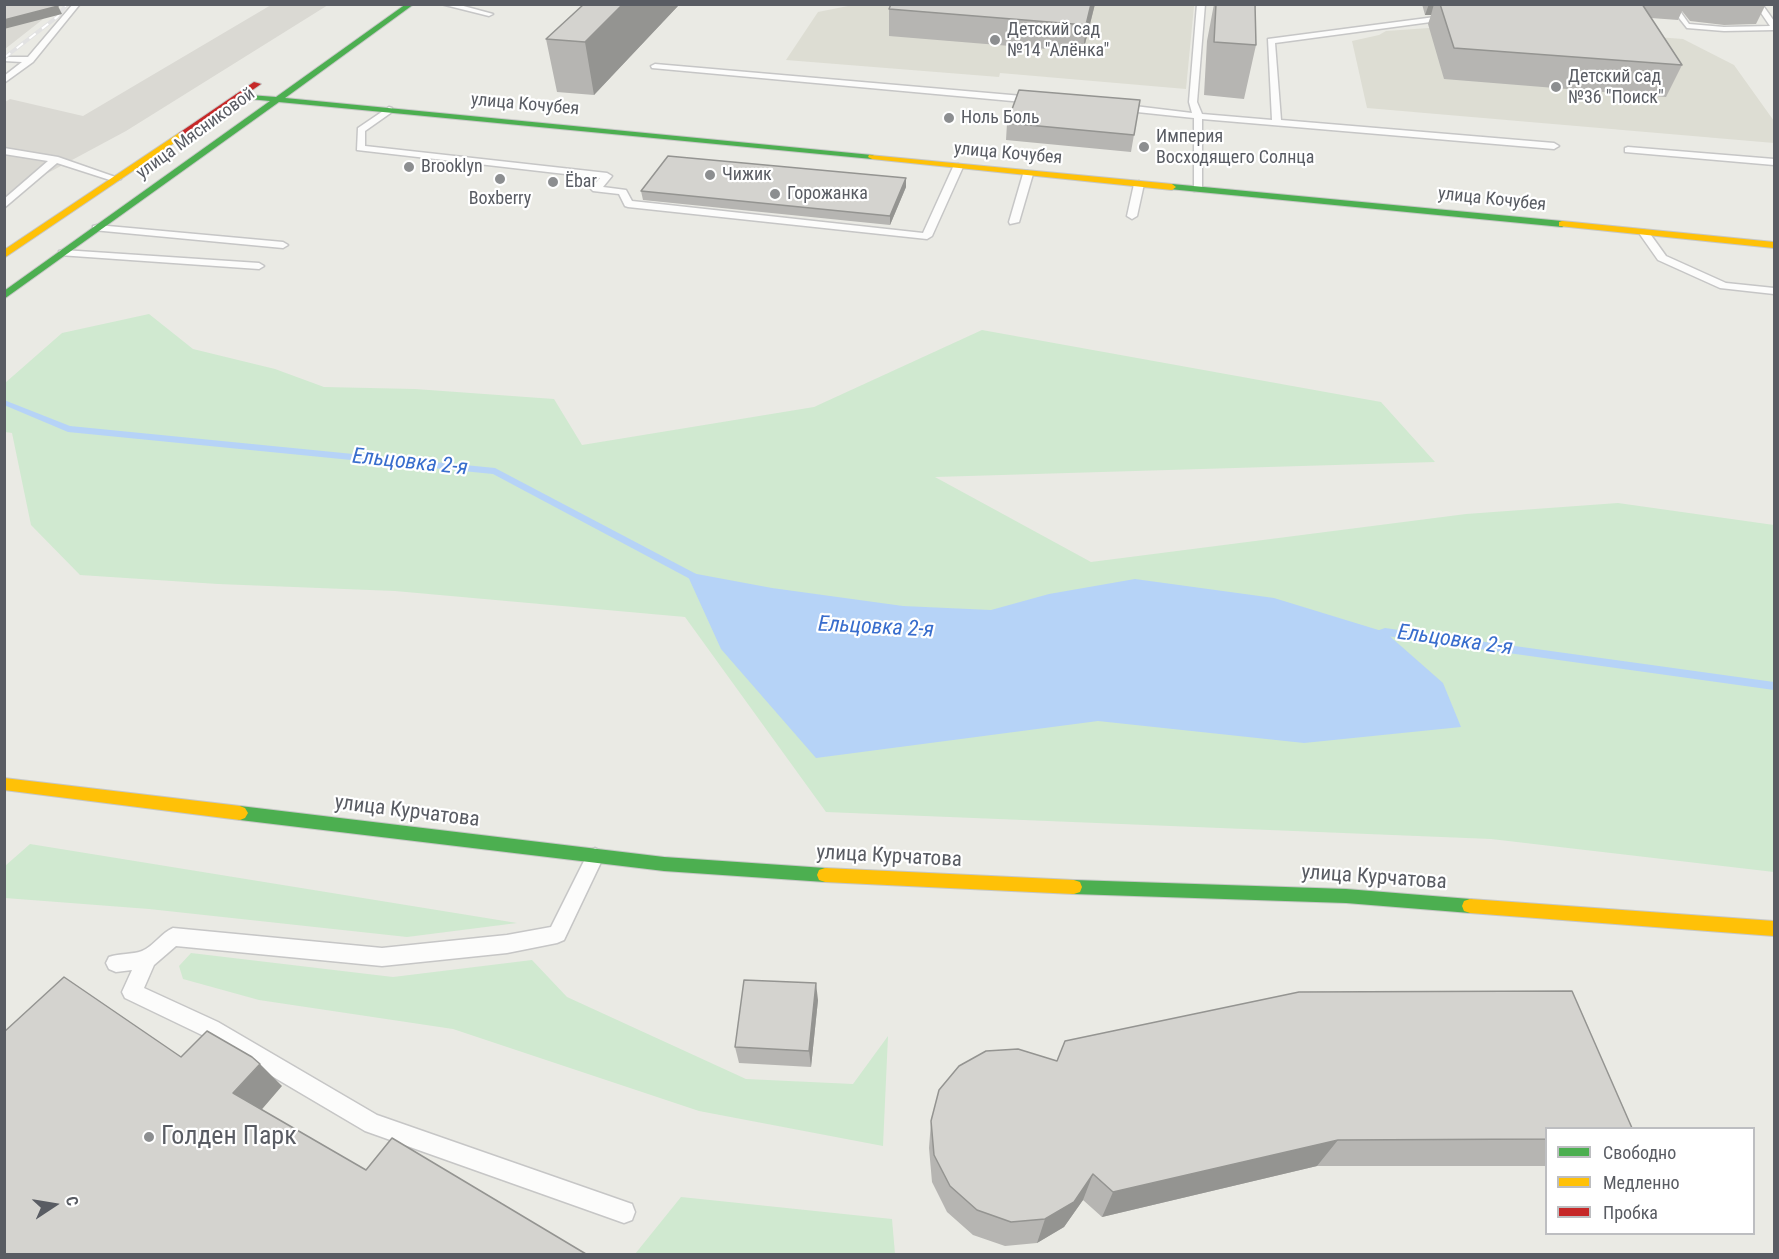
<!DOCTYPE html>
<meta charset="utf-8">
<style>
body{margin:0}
#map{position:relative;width:1779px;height:1259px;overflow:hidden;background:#eaeae4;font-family:"Roboto Condensed",sans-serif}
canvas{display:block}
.frame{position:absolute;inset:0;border:6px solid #595c63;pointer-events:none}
.legend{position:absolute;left:1545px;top:1127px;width:210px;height:108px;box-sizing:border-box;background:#fff;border:2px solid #bdbec1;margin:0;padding:8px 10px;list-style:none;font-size:18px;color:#595c63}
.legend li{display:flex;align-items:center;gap:12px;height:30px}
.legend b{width:30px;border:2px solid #bdbec1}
.north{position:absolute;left:24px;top:1175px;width:60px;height:60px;-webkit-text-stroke:4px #fff;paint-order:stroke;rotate:78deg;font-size:16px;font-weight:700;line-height:24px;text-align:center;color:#595c63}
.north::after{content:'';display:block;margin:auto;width:21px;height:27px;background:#595c63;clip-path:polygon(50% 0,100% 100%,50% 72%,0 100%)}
</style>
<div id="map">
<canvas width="1779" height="1259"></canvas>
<div class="frame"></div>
<ul class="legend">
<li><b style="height:8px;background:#4caf50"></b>Свободно</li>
<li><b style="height:8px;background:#ffc107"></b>Медленно</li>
<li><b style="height:8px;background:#c62828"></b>Пробка</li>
</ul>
<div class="north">С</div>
</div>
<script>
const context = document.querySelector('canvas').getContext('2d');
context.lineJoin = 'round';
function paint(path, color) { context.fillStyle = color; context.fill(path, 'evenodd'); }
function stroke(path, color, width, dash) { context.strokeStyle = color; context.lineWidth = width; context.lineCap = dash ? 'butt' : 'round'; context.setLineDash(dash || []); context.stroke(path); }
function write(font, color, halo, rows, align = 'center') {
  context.font = font + ' "Roboto Condensed",sans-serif'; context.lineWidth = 4.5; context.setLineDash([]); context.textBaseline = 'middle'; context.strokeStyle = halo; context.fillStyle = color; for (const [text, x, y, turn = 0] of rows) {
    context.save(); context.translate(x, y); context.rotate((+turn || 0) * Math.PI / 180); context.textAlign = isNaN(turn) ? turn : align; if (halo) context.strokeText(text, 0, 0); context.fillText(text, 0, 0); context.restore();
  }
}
const industrial = new Path2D(`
 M 5,5 L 61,5 L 5,49 Z
 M 271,5 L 328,5 L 126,131 L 5,196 L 5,102 L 10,99 L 83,116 Z`);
const education = new Path2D(`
 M 1171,4 L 1194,6 L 1186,89 L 1000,73 L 999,77 L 786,60 L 818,12 L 853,5 Z
 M 1486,24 L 1683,39 L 1734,65 L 1774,121 L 1774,143 L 1367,108 L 1352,41 L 1379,35 L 1386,31 Z`);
const green = new Path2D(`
 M 149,314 L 193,349 L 275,369 L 324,387 L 415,389 L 554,399 L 582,445 L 814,407 L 982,330 L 1381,402 L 1435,462 L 935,477 L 1091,562 L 1466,514 L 1618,503 L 1774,525 L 1774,872 L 1491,839 L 826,812 L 685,617 L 395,591 L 218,584 L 80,575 L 31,525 L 12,433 L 5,432 L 5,383 L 62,333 Z
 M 30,844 L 517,923 L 407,937 L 149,909 L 5,898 L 5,866 Z
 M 191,953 L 393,977 L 532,960 L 567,997 L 746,1079 L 853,1084 L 888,1036 L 883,1146 L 699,1111 L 453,1029 L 259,1000 L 183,979 L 179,966 Z
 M 681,1197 L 892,1219 L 895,1254 L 635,1254 Z`);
const water = new Path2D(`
 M 686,572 L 772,588 L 903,606 L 991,610 L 1049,594 L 1135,579 L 1274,598 L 1385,632 L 1443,683 L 1461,727 L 1304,743 L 1098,721 L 816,758 L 721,649 Z`);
const stream = new Path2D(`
 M 4,400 L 70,426 L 495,468 L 700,576 L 701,578 L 696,582 L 692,580 L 493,474 L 68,432 L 4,405 Z
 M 1385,628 L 1774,682 L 1774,690 L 1386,636 L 1372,641 L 1368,640 L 1367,637 L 1368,634 Z`);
const lane = new Path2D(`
 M 73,4 L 80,4 L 33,62 L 4,83 L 4,76 L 22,62 L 4,61 L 4,57 L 28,57 Z
 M 441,4 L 456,4 L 493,14 L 489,16 Z
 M 1197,4 L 1205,4 L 1197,102 L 1202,114 L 1272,120 L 1268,39 L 1450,15 L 1453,19 L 1275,43 L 1281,120 L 1554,143 L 1559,146 L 1554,149 L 1202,119 L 1202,189 L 1194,191 L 1194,118 L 1118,110 L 1114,107 L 1118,104 L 1192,113 L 1189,102 Z
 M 1668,4 L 1675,4 L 1689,24 L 1724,27 L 1770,26 L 1755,4 L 1762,4 L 1774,21 L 1774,30 L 1724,31 L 1687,28 Z
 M 655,64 L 1034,97 L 1038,100 L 1034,103 L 652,68 L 651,66 Z
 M 389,107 L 392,108 L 392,112 L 365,131 L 365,146 L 607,173 L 612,176 L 603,187 L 626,190 L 632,201 L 923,233 L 953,167 L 958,164 L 963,167 L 932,236 L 927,239 L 628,207 L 625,206 L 619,194 L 593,191 L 591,189 L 600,178 L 357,150 L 358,128 Z
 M 1628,147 L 1774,159 L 1774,165 L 1625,152 L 1625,148 Z
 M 4,148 L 58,157 L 121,179 L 113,181 L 57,163 L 4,208 L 4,199 L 48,161 L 4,154 Z
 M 1028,171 L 1033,174 L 1019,222 L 1010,224 L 1009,222 L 1023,174 Z
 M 1139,181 L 1144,184 L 1137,216 L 1132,219 L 1127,216 L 1134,184 Z
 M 97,225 L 283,242 L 288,245 L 283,248 L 93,230 L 93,226 Z
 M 1644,230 L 1648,231 L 1666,256 L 1726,283 L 1774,288 L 1774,294 L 1720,288 L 1658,260 L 1639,233 Z
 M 63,250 L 259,263 L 264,266 L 259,269 L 59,255 L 59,251 Z
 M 595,848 L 601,851 L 604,856 L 564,940 L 557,943 L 507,953 L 382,966 L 176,946 L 154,965 L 144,988 L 218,1022 L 377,1115 L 632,1204 L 635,1212 L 632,1220 L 624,1223 L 365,1131 L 204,1036 L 125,998 L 122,992 L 132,970 L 116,972 L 109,969 L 106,963 L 109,957 C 120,953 132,955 142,951 C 154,946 161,933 173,928 L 382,948 L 507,935 L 551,927 L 589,851 Z`);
const fast = new Path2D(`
 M 406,4 L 414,4 L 285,98 L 872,155 L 876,157 L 872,159 L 279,102 L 4,299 L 4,291 L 270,101 L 239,98 L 235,96 L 236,94 L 276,97 Z
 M 1172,184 L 1562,221 L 1567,224 L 1562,227 L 1169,189 L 1168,187 Z
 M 240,806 L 664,857 L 825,868 L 831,870 L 833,875 L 831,880 L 825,882 L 664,871 L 240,820 L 235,818 L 232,813 L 235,808 Z
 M 1074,880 L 1346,889 L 1470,899 L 1476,901 L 1478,906 L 1476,911 L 1470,913 L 1346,903 L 1074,894 L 1068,892 L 1066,887 L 1068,882 Z`);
const slow = new Path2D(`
 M 179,133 L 186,135 L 4,258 L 4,250 Z
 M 869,155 L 1172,184 L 1176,187 L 1172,190 L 872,159 L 868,157 Z
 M 1562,221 L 1774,242 L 1774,248 L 1559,226 L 1559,222 Z
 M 4,778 L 240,806 L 245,808 L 248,813 L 245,818 L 240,820 L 4,790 Z
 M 825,868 L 1074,880 L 1080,882 L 1082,887 L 1080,892 L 1074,894 L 825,882 L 819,880 L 817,875 L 819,870 Z
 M 1470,899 L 1774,921 L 1774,936 L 1470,913 L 1464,911 L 1462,906 L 1464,901 Z`);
const jam = new Path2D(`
 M 254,82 L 261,84 L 185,137 L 179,137 L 179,133 Z`);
const rail = new Path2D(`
 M 4,58 L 57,17 L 67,4`);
const wall = new Path2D(`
 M 891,4 L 1095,4 L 1083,52 L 889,36 L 889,9 Z
 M 1214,4 L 1256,4 L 1255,9 L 1256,45 L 1244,99 L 1204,95 L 1207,41 Z
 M 1422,4 L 1766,4 L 1756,24 L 1724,25 L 1690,21 L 1682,11 L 1678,20 L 1651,18 L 1682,65 L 1666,97 L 1444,79 L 1428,24 L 1431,15 L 1425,15 Z
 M 678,6 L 594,95 L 557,92 L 546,39 Z
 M 1140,100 L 1131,152 L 1006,140 L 1007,123 Z
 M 906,178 L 906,187 L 890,225 L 643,200 L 641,191 Z
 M 818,1000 L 811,1067 L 739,1063 L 735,1047 Z
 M 1057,1061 L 1546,1128 L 1546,1166 L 1317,1166 L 1102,1217 L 1083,1200 L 1064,1227 L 1037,1243 L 1005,1246 L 973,1235 L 947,1212 L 932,1182 L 929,1148 L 931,1121 Z`);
const shadedWall = new Path2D(`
 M 623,4 L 677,4 L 678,6 L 594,95 L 585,42 Z
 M 1091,4 L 1095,4 L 1083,52 L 1086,25 Z
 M 1429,4 L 1434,4 L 1431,15 L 1425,15 Z
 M 58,6 L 62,14 L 4,29 L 4,20 Z
 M 906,178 L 906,187 L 890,225 L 890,216 Z
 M 816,983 L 818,1000 L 811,1067 L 809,1051 Z
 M 260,1064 L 282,1086 L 257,1115 L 233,1093 Z
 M 1338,1140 L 1317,1166 L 1102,1217 L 1113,1192 Z
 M 1093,1174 L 1083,1200 L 1064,1227 L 1037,1243 L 1045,1219 Z`);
const building = new Path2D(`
 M 4,4 L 56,4 L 58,6 L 4,20 Z
 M 584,4 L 623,4 L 585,42 L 546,39 Z
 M 891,4 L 1091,4 L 1086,25 L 889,9 Z
 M 1216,4 L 1255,4 L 1256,45 L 1214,42 Z
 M 1440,4 L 1642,4 L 1682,65 L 1454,48 Z
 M 1019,90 L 1140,100 L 1134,135 L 1007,123 Z
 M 668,156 L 906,178 L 890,216 L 641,191 Z
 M 64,977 L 181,1057 L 207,1031 L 252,1057 L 260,1064 L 233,1093 L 366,1170 L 392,1138 L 586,1254 L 4,1254 L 4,1032 Z
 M 744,980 L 816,983 L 809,1051 L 735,1047 Z
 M 1572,991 L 1632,1128 L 1546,1128 L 1546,1139 L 1338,1140 L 1113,1192 L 1093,1174 L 1074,1202 L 1045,1219 L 1011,1222 L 977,1210 L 950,1186 L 934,1155 L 931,1121 L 939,1090 L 959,1066 L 986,1051 L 1018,1049 L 1057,1061 L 1065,1041 L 1299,992 Z`);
const markers = [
 [995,40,6,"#8c8e90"],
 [1556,87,6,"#8c8e90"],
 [949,118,6,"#8c8e90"],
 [1144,147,6,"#8c8e90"],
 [409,167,6,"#8c8e90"],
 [710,175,6,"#8c8e90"],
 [500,179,6,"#8c8e90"],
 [553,182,6,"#8c8e90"],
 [775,194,6,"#8c8e90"],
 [149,1137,6,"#8c8e90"]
];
const farPoinames = [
 ["Детский сад",1007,30],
 ["№14 \"Алёнка\"",1007,51],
 ["Детский сад",1568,77],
 ["№36 \"Поиск\"",1568,98],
 ["Ноль Боль",961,118],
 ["Империя",1156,137],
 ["Восходящего Солнца",1156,158],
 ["Brooklyn",421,167],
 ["Чижик",722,175],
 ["Ёbar",565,182],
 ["Горожанка",787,194],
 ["Boxberry",500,199,"center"]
];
const farStreetnames = [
 ["улица Кочубея",525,105,5],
 ["улица Мясниковой",196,134,-36],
 ["улица Кочубея",1008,154,5],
 ["улица Кочубея",1492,200,6]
];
const streetNames = [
 ["улица Курчатова",407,812,7],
 ["улица Курчатова",889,857,3],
 ["улица Курчатова",1374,878,4]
];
const waterNames = [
 ["Ельцовка 2-я",410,463,6],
 ["Ельцовка 2-я",876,628,3],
 ["Ельцовка 2-я",1455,641,8]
];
const nearPoinames = [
 ["Голден Парк",161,1137]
];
paint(industrial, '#dad9d3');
paint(education, '#ddddd3');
paint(green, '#d0e9d0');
paint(water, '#b6d3f7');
paint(stream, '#b6d3f7');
stroke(lane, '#c6c6c6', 3);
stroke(fast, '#c6c7c6', 2);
stroke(slow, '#c6c7c6', 2);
stroke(jam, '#c6c7c6', 2);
paint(lane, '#fcfcfb');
paint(fast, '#4caf50');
paint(slow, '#ffc107');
paint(jam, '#c62828');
stroke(rail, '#e2e2e2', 4);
stroke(rail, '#fff', 2, [8]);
paint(wall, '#b6b5b2');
paint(shadedWall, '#949491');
paint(building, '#d4d3cf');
stroke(building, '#949491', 1.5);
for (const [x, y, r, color] of markers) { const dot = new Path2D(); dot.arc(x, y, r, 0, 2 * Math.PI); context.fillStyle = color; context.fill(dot); stroke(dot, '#fff', 2); }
write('18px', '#595c63', '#fff', farPoinames, 'left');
write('18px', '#595c63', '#fff', farStreetnames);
write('21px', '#595c63', '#fff', streetNames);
write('italic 22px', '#386dcd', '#fff', waterNames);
write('26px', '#595c63', '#fff', nearPoinames, 'left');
</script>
